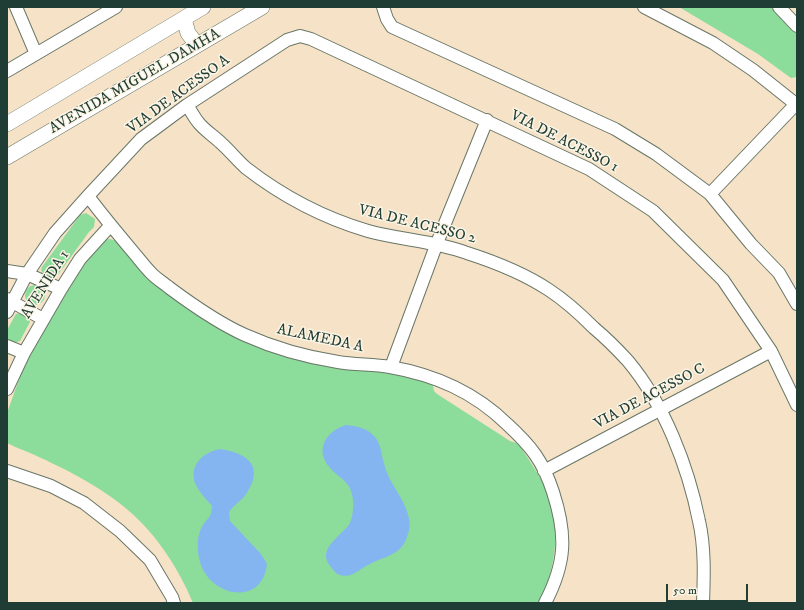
<!DOCTYPE html>
<style>
body{margin:0}
#map{position:relative;width:804px;height:610px;overflow:hidden;background:#f5e2c7;font-family:"IM FELL DW Pica",serif}
canvas{display:block}
.frame{position:absolute;inset:0;border:8px solid #1f3d34;pointer-events:none}
.scale{position:absolute;left:666px;top:584px;width:82px;height:18px;box-sizing:border-box;border:2px solid #1f3d34;border-top:0;padding-left:5px;font-size:12px;line-height:14px;white-space:nowrap;color:#1f3d34;-webkit-text-stroke:3px #fcf5e5;paint-order:stroke}
</style>
<div id="map">
<canvas width="804" height="610"></canvas>
<div class="frame"></div>
<div class="scale">50 m</div>
</div>
<script>
const context = document.querySelector('canvas').getContext('2d');
context.lineJoin = 'round';
function paint(path, color) { context.fillStyle = color; context.fill(path, 'evenodd'); }
function stroke(path, color, width, dash) { context.strokeStyle = color; context.lineWidth = width; context.lineCap = dash ? 'butt' : 'round'; context.setLineDash(dash || []); context.stroke(path); }
function write(font, color, halo, rows, align = 'center') {
  context.font = font + ' "IM FELL DW Pica",serif'; context.lineWidth = 3; context.setLineDash([]); context.textBaseline = 'middle'; context.strokeStyle = halo; context.fillStyle = color; for (const [text, x, y, turn = 0] of rows) {
    context.save(); context.translate(x, y); context.rotate((+turn || 0) * Math.PI / 180); context.textAlign = isNaN(turn) ? turn : align; if (halo) context.strokeText(text, 0, 0); context.fillText(text, 0, 0); context.restore();
  }
}
const green = new Path2D(`
 M 679,7 L 774,7 L 797,32 L 797,77 L 791,78 L 758,54 Z
 M 86,213 L 95,219 L 94,227 L 89,232 L 57,276 L 52,279 L 44,275 L 41,270 L 42,267 L 80,215 Z
 M 110,239 L 116,241 L 234,334 L 394,371 L 432,382 L 434,391 L 437,394 L 510,441 L 516,443 L 520,446 C 531,463 543,480 550,499 C 559,523 556,554 549,578 C 547,586 542,595 539,603 L 193,603 C 179,569 157,535 129,511 C 107,491 68,470 41,458 C 30,452 18,449 7,443 L 7,413 L 22,371 L 35,343 L 71,278 L 103,240 Z
 M25 295a10 10 0 1 1 20 0a10 10 0 1 1-20 0Z
 M 22,313 L 28,316 L 30,322 L 20,341 L 11,344 L 7,341 L 7,330 L 16,314 Z`);
const water = new Path2D(`
 M 346,425 C 356,426 367,428 374,436 C 382,444 381,456 385,467 C 390,485 406,500 409,519 C 411,526 408,535 405,542 C 397,556 383,557 370,564 C 360,568 352,579 340,575 C 336,574 334,571 331,567 C 315,549 342,536 350,523 C 352,518 353,512 353,508 C 354,501 352,490 348,485 C 343,478 335,474 330,468 C 314,450 326,431 346,425 Z
 M 220,449 C 251,454 265,468 244,497 C 239,502 233,506 229,512 L 230,521 L 261,554 L 267,564 C 262,609 206,596 199,558 C 197,547 197,534 203,525 C 209,516 211,519 212,506 C 206,499 199,492 195,483 C 189,464 204,452 220,449 Z`);
const minor = new Path2D(`
 M 16,7 L 36,54
 M 383,7 L 387,19 L 392,27 L 615,129 L 656,154 L 710,194 L 751,244 L 779,273 L 797,304
 M 644,7 L 713,43 L 753,70 L 797,105
 M 779,7 L 797,26
 M 7,71 L 116,7
 M 187,105 C 191,111 194,117 198,122 C 204,130 214,136 221,143 C 230,151 237,160 246,168 C 282,196 324,218 368,231 C 401,240 435,241 467,253 C 495,262 525,274 549,290 C 566,301 580,314 594,328 C 606,338 617,349 628,361 C 664,404 688,466 699,521 C 705,547 704,576 703,603
 M 710,194 L 797,103
 M 88,196 C 102,215 118,234 134,253 C 140,260 145,267 152,274 C 157,279 165,284 171,289 C 194,306 218,323 245,335 C 274,348 306,357 338,362 C 355,365 373,364 390,367 C 436,375 474,392 507,424 C 531,446 543,461 553,492 C 567,535 566,563 545,603
 M 7,271 L 27,274 L 61,289
 M 7,299 L 43,319
 M 7,312 L 27,274 L 55,233 L 88,196 L 141,139 L 187,105 L 287,40 L 300,36 L 311,39 L 589,169 L 653,211 L 723,280 L 771,351 L 797,405
 M 7,346 L 24,353
 M 391,367 L 437,243 L 487,120
 M 7,389 L 24,353 L 61,289 L 80,259 L 110,226
 M 7,471 L 51,486 L 84,503 L 120,531 L 150,560 L 172,597 L 174,603
 M 544,471 L 771,351`);
const tertiary = new Path2D(`
 M 184,19 L 188,33 L 197,45
 M 7,124 L 203,7
 M 7,157 L 262,7`);
const streetNames = [
 ["AVENIDA MIGUEL DAMHA",135,82,-30],
 ["VIA DE ACESSO A",179,95,-36],
 ["VIA DE ACESSO 1",564,142,27],
 ["VIA DE ACESSO 2",417,225,14],
 ["AVENIDA 1",46,285,-58],
 ["ALAMEDA A",320,339,12],
 ["VIA DE ACESSO C",650,397,-28]
];
paint(green, '#8cdc9b');
paint(water, '#84b5f0');
stroke(minor, '#6a7767', 14);
stroke(tertiary, '#6a7767', 16);
stroke(minor, '#fff', 12);
stroke(tertiary, '#fff', 15);
write('15px', '#1f3d34', '#fcf5e5', streetNames);
</script>
